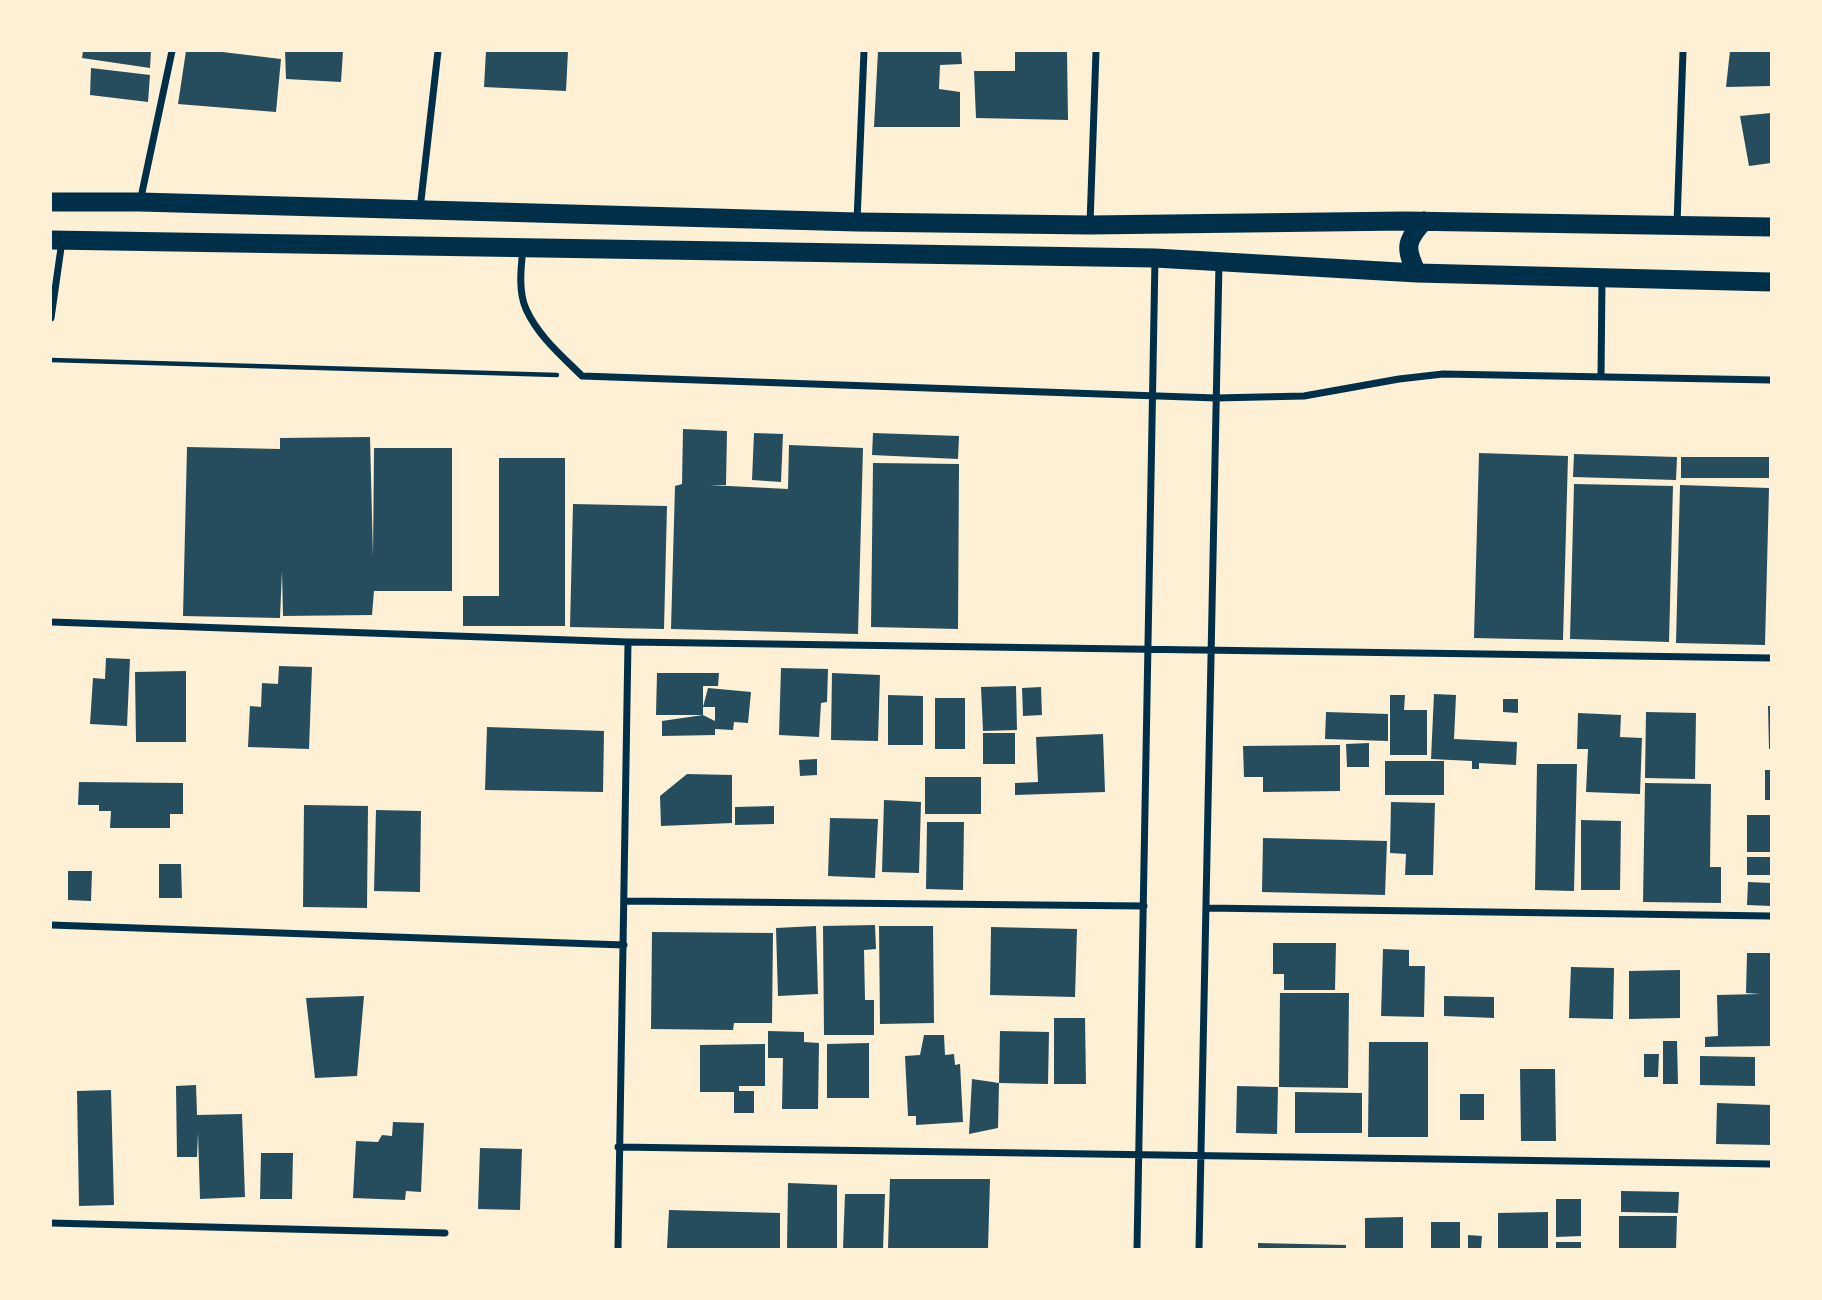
<!DOCTYPE html>
<style>
body{margin:0}
#map{position:relative;width:1822px;height:1300px;overflow:hidden;background:#fdf0d5;font-family:Helvetica,sans-serif}
canvas{display:block}
.frame{position:absolute;inset:0;border:52px solid #fdf0d5;pointer-events:none}
</style>
<div id="map">
<canvas width="1822" height="1300"></canvas>
<div class="frame"></div>
</div>
<script>
const context = document.querySelector('canvas').getContext('2d');
context.lineJoin = 'round';
function paint(path, color) { context.fillStyle = color; context.fill(path, 'evenodd'); }
function stroke(path, color, width, dash) { context.strokeStyle = color; context.lineWidth = width; context.lineCap = dash ? 'butt' : 'round'; context.setLineDash(dash || []); context.stroke(path); }
const building = new Path2D(`
 M 83,51 L 151,51 L 150,68 L 82,58 Z
 M 186,51 L 214,51 L 281,59 L 276,112 L 178,104 Z
 M 285,51 L 343,51 L 341,82 L 286,79 Z
 M 486,51 L 568,51 L 566,91 L 484,87 Z
 M 878,51 L 961,51 L 962,64 L 940,65 L 939,89 L 960,92 L 960,127 L 874,127 Z
 M 1015,51 L 1067,51 L 1068,120 L 976,118 L 974,71 L 1015,71 Z
 M 1730,51 L 1771,51 L 1771,86 L 1726,87 Z
 M 91,68 L 150,75 L 148,102 L 90,95 Z
 M 1771,113 L 1771,163 L 1749,166 L 1740,116 Z
 M 683,429 L 727,431 L 726,485 L 709,485 L 788,489 L 789,445 L 863,448 L 858,634 L 671,629 L 675,486 L 682,484 Z
 M 754,433 L 783,434 L 781,482 L 752,480 Z
 M 873,433 L 959,436 L 958,459 L 872,455 Z
 M 370,437 L 373,557 L 374,448 L 452,448 L 452,591 L 374,591 L 372,615 L 283,616 L 282,571 L 280,618 L 183,616 L 187,447 L 280,449 L 280,438 Z
 M 1479,453 L 1568,456 L 1563,640 L 1474,638 Z
 M 1574,454 L 1677,457 L 1676,480 L 1573,477 Z
 M 1681,457 L 1769,457 L 1769,478 L 1681,478 Z
 M 499,458 L 565,458 L 565,626 L 463,626 L 463,596 L 499,596 Z
 M 873,463 L 959,464 L 958,629 L 871,627 Z
 M 1574,484 L 1673,486 L 1669,642 L 1570,639 Z
 M 1680,485 L 1769,488 L 1765,645 L 1676,643 Z
 M 573,504 L 667,506 L 664,629 L 570,627 Z
 M 106,658 L 130,659 L 127,726 L 90,724 L 93,678 L 105,679 Z
 M 279,666 L 312,667 L 309,749 L 248,747 L 250,706 L 261,707 L 262,683 L 278,684 Z
 M 781,668 L 828,669 L 827,702 L 821,703 L 819,737 L 779,735 Z
 M 186,671 L 186,742 L 136,742 L 135,672 Z
 M 657,673 L 719,673 L 718,686 L 703,686 L 703,707 L 708,688 L 751,692 L 748,723 L 734,722 L 733,730 L 715,729 L 715,735 L 662,736 L 662,721 L 703,715 L 656,715 ZM 703,707 L 715,707 L 715,721 L 703,715 Z
 M 832,673 L 880,675 L 878,741 L 831,740 Z
 M 1016,686 L 1017,730 L 983,731 L 981,687 Z
 M 1041,687 L 1042,715 L 1023,716 L 1022,688 Z
 M 1434,694 L 1456,695 L 1454,739 L 1517,742 L 1516,765 L 1479,763 L 1479,769 L 1472,769 L 1472,761 L 1431,759 Z
 M 888,695 L 923,696 L 923,745 L 888,745 Z
 M 1390,695 L 1405,695 L 1404,710 L 1427,710 L 1427,755 L 1390,755 Z
 M 935,698 L 965,698 L 965,749 L 935,749 Z
 M 1503,699 L 1518,699 L 1518,713 L 1503,712 Z
 M 1768,706 L 1771,706 L 1771,749 L 1769,749 Z
 M 1326,712 L 1388,714 L 1388,741 L 1325,739 Z
 M 1646,712 L 1696,713 L 1695,779 L 1645,778 Z
 M 1578,713 L 1621,715 L 1620,737 L 1642,738 L 1640,794 L 1586,792 L 1588,749 L 1577,749 Z
 M 487,727 L 604,731 L 603,792 L 485,790 Z
 M 983,733 L 1015,733 L 1015,764 L 983,764 Z
 M 1103,734 L 1105,792 L 1015,795 L 1015,783 L 1038,782 L 1036,737 Z
 M 1369,743 L 1369,767 L 1347,767 L 1346,744 Z
 M 1340,745 L 1340,791 L 1263,792 L 1263,777 L 1244,777 L 1243,746 Z
 M 817,759 L 817,775 L 800,776 L 799,760 Z
 M 1385,761 L 1444,761 L 1444,795 L 1385,795 Z
 M 1537,764 L 1577,764 L 1574,891 L 1535,890 Z
 M 1765,770 L 1771,770 L 1771,800 L 1765,800 Z
 M 687,774 L 732,775 L 732,823 L 661,826 L 660,796 Z
 M 925,777 L 981,777 L 981,814 L 925,814 Z
 M 79,782 L 183,783 L 183,814 L 170,814 L 170,828 L 110,828 L 111,811 L 99,811 L 99,805 L 78,805 Z
 M 1645,783 L 1711,784 L 1710,867 L 1721,867 L 1721,903 L 1643,902 Z
 M 884,800 L 921,802 L 919,873 L 882,872 Z
 M 1391,802 L 1435,803 L 1433,875 L 1405,875 L 1406,854 L 1390,853 Z
 M 304,805 L 368,806 L 367,908 L 303,907 Z
 M 774,806 L 774,824 L 735,825 L 735,807 Z
 M 376,810 L 421,811 L 420,892 L 374,891 Z
 M 1747,815 L 1771,815 L 1771,852 L 1747,852 Z
 M 830,818 L 878,819 L 875,878 L 828,876 Z
 M 1581,820 L 1621,821 L 1620,890 L 1581,890 Z
 M 927,822 L 964,822 L 963,890 L 926,889 Z
 M 1263,838 L 1387,841 L 1385,895 L 1262,892 Z
 M 1747,857 L 1771,857 L 1771,875 L 1747,875 Z
 M 159,864 L 181,864 L 182,898 L 159,898 Z
 M 68,871 L 92,871 L 91,901 L 68,900 Z
 M 1748,882 L 1771,883 L 1771,906 L 1747,905 Z
 M 875,925 L 876,949 L 864,950 L 865,1000 L 874,1000 L 874,1035 L 824,1035 L 823,926 Z
 M 816,926 L 818,994 L 778,996 L 776,928 Z
 M 879,926 L 933,926 L 934,1023 L 880,1024 Z
 M 991,927 L 1077,929 L 1075,997 L 990,995 Z
 M 652,932 L 773,933 L 772,1023 L 734,1023 L 733,1030 L 651,1029 Z
 M 1273,943 L 1336,943 L 1335,990 L 1284,990 L 1284,974 L 1273,974 Z
 M 1383,949 L 1409,950 L 1409,966 L 1425,966 L 1424,1017 L 1381,1016 Z
 M 1747,953 L 1771,953 L 1771,1046 L 1705,1047 L 1705,1037 L 1718,1036 L 1717,995 L 1760,994 L 1746,993 Z
 M 1571,967 L 1614,968 L 1613,1019 L 1569,1018 Z
 M 1680,970 L 1680,1018 L 1629,1019 L 1629,971 Z
 M 1280,993 L 1349,993 L 1348,1088 L 1279,1087 Z
 M 364,996 L 357,1076 L 315,1078 L 306,998 Z
 M 1444,996 L 1494,997 L 1494,1018 L 1444,1016 Z
 M 1054,1018 L 1085,1018 L 1086,1084 L 1054,1084 Z
 M 768,1031 L 804,1032 L 804,1042 L 819,1043 L 818,1109 L 782,1109 L 783,1058 L 768,1058 Z
 M 1000,1031 L 1049,1032 L 1048,1084 L 999,1083 L 998,1128 L 969,1134 L 972,1079 L 999,1083 Z
 M 924,1035 L 944,1035 L 945,1055 L 954,1054 L 955,1065 L 960,1064 L 963,1122 L 916,1125 L 916,1116 L 908,1116 L 905,1056 L 920,1055 Z
 M 1663,1041 L 1677,1041 L 1678,1084 L 1663,1084 Z
 M 1369,1042 L 1428,1042 L 1428,1137 L 1368,1137 Z
 M 869,1043 L 869,1098 L 827,1098 L 827,1044 Z
 M 765,1044 L 765,1086 L 739,1086 L 739,1091 L 754,1091 L 754,1113 L 734,1113 L 734,1092 L 700,1092 L 700,1045 Z
 M 1644,1054 L 1659,1054 L 1658,1077 L 1644,1077 Z
 M 1700,1056 L 1755,1057 L 1755,1086 L 1700,1085 Z
 M 1520,1069 L 1555,1069 L 1556,1141 L 1521,1141 Z
 M 196,1085 L 197,1115 L 242,1114 L 245,1197 L 200,1199 L 198,1133 L 197,1157 L 177,1157 L 176,1086 Z
 M 1237,1086 L 1278,1087 L 1277,1134 L 1236,1133 Z
 M 111,1090 L 114,1205 L 79,1206 L 77,1091 Z
 M 1295,1092 L 1362,1093 L 1362,1133 L 1295,1133 Z
 M 1460,1094 L 1484,1094 L 1484,1120 L 1460,1120 Z
 M 1717,1103 L 1771,1105 L 1771,1145 L 1716,1144 Z
 M 393,1122 L 424,1123 L 421,1192 L 406,1191 L 405,1200 L 353,1198 L 356,1141 L 378,1142 L 382,1135 L 392,1136 Z
 M 480,1148 L 522,1149 L 520,1210 L 478,1209 Z
 M 261,1153 L 293,1153 L 292,1199 L 260,1199 Z
 M 890,1179 L 990,1179 L 988,1249 L 888,1249 Z
 M 788,1183 L 837,1185 L 837,1249 L 787,1249 Z
 M 1621,1191 L 1679,1192 L 1678,1213 L 1621,1212 Z
 M 845,1194 L 885,1194 L 883,1249 L 843,1249 Z
 M 1556,1199 L 1581,1199 L 1581,1236 L 1556,1237 Z
 M 669,1210 L 780,1213 L 780,1249 L 667,1249 Z
 M 1548,1212 L 1548,1249 L 1498,1249 L 1498,1213 Z
 M 1619,1216 L 1677,1216 L 1676,1249 L 1619,1249 Z
 M 1403,1217 L 1403,1249 L 1365,1249 L 1365,1218 Z
 M 1431,1222 L 1460,1222 L 1460,1249 L 1431,1249 Z
 M 1468,1235 L 1482,1236 L 1481,1249 L 1468,1249 Z
 M 1556,1242 L 1581,1242 L 1581,1249 L 1556,1249 Z
 M 1258,1243 L 1346,1245 L 1346,1249 L 1258,1249 Z`);
const path = new Path2D(`
 M 51,360 L 557,375`);
const minor = new Path2D(`
 M 140,202 L 172,51
 M 420,209 L 438,51
 M 857,221 L 864,51
 M 1090,224 L 1096,51
 M 1677,224 L 1683,51
 M 523,249 C 521,267 518,291 526,309 C 538,336 562,356 582,376 L 1216,398 L 1304,396 L 1399,379 L 1443,374 L 1771,380
 M 51,318 L 62,241
 M 1601,377 L 1602,280
 M 51,622 L 628,642 L 1771,658
 M 625,901 L 1144,906
 M 1206,908 L 1771,916
 M 51,925 L 624,945
 M 618,1147 L 1771,1164
 M 51,1223 L 445,1233
 M 618,1249 L 628,642
 M 1137,1249 L 1155,258
 M 1199,1249 L 1219,263`);
const trunk = new Path2D(`
 M 51,202 L 140,202 L 857,222 L 1090,225 L 1405,221 L 1771,227
 M 51,240 L 1155,258 L 1417,273 L 1771,282
 M 1417,273 C 1405,249 1405,241 1424,221`);
paint(building, '#264d5e');
stroke(path, '#003049', 4.5);
stroke(minor, '#003049', 7);
stroke(trunk, '#003049', 19);
</script>
